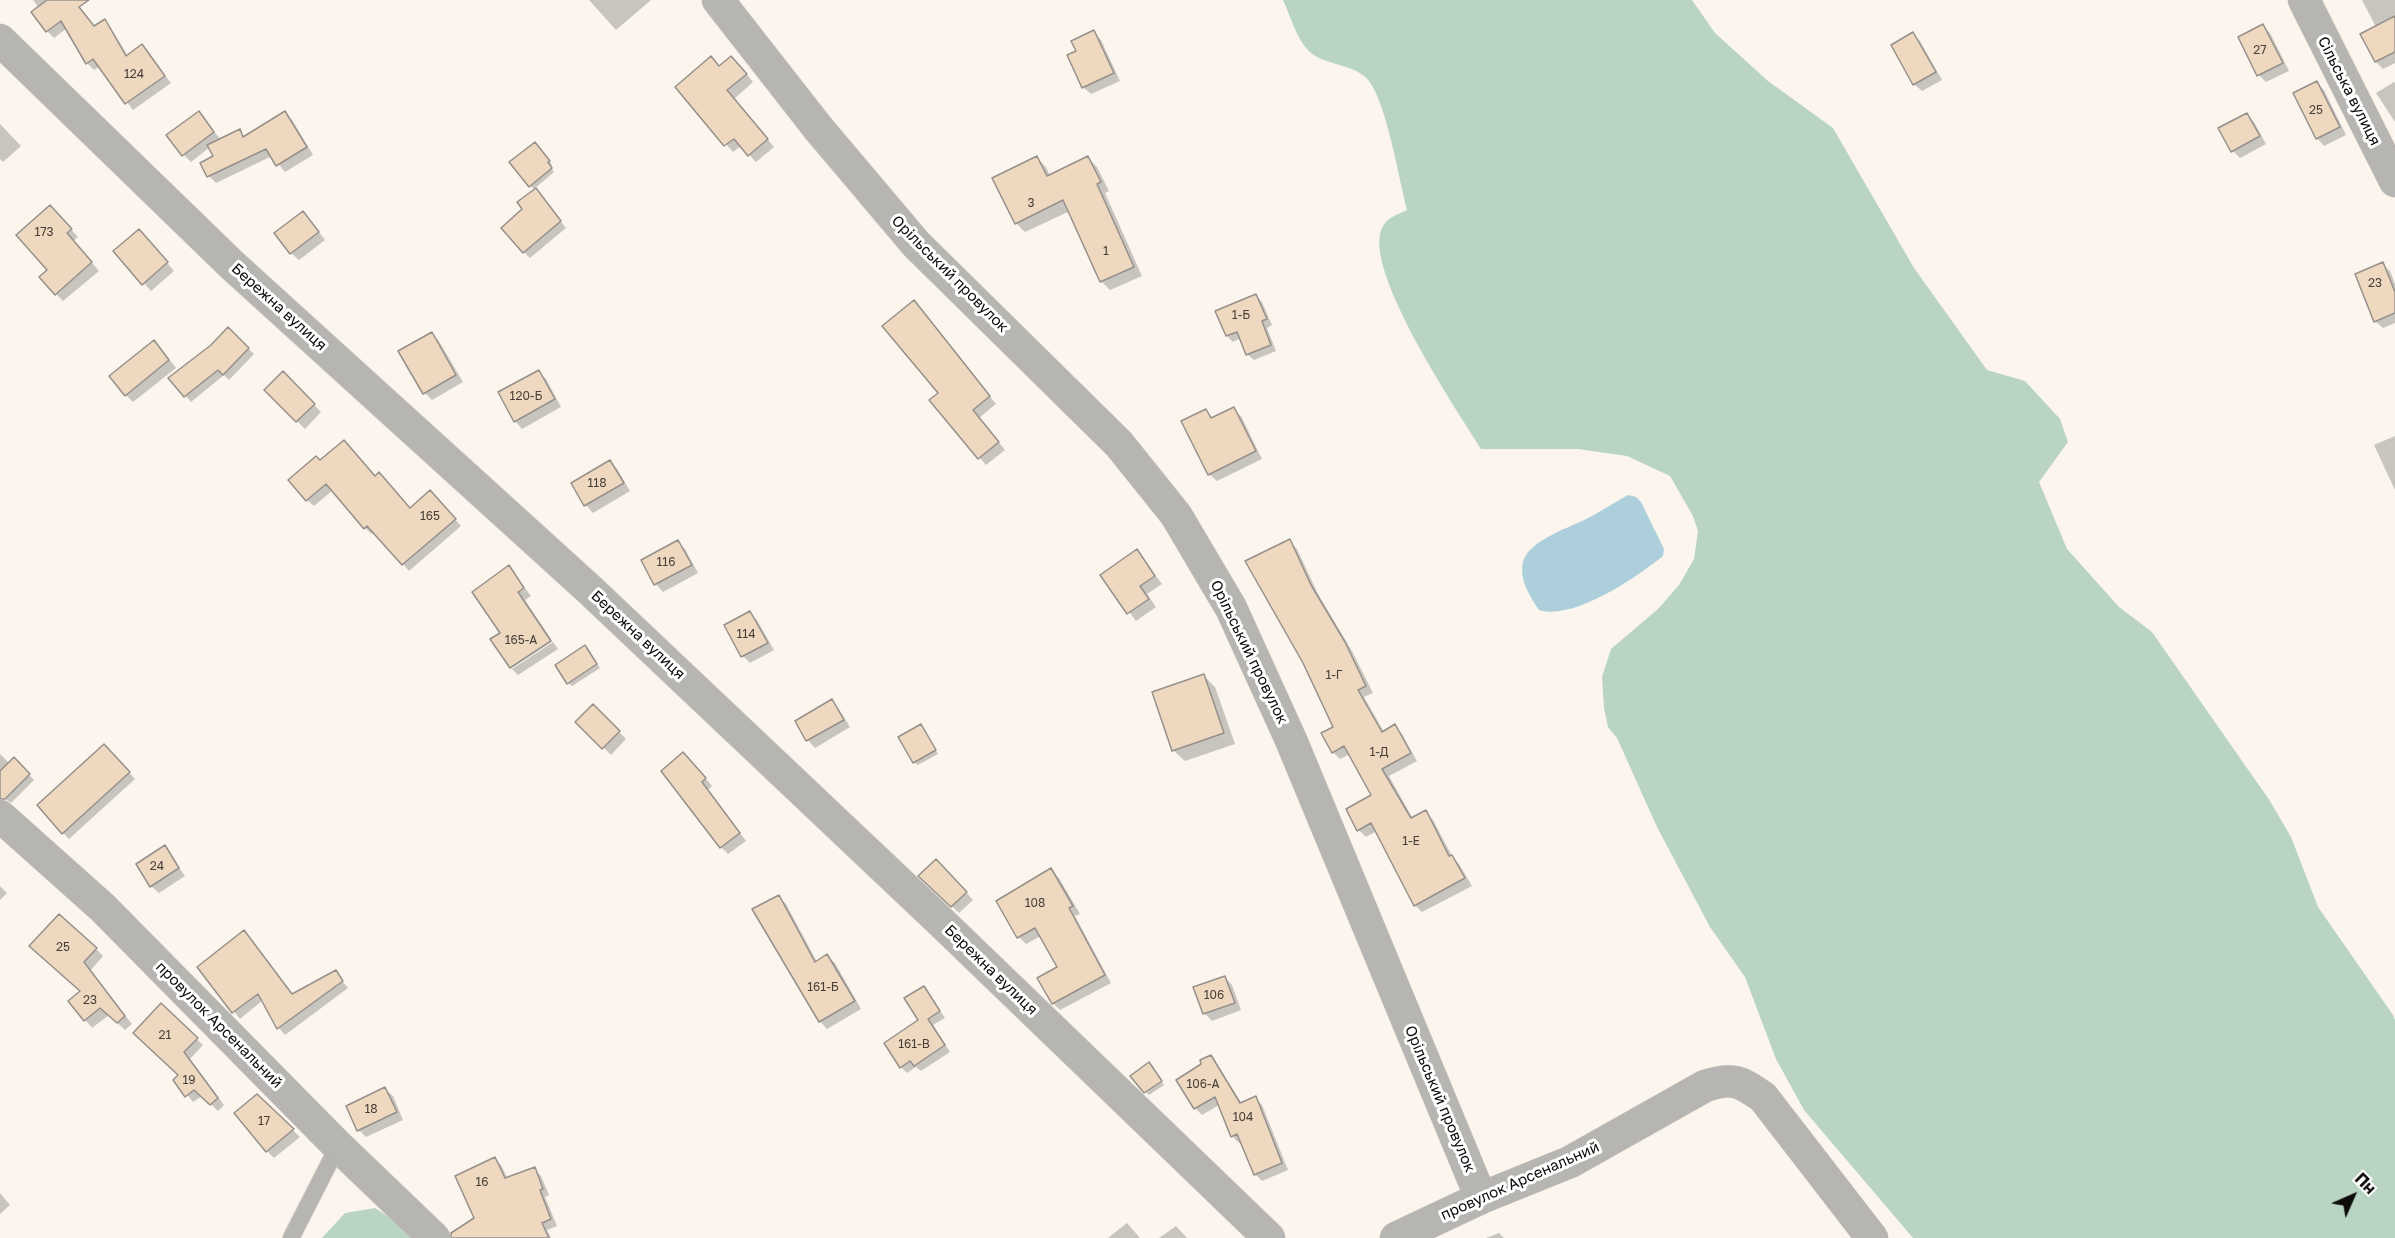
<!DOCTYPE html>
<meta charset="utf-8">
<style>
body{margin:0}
#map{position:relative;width:2395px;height:1238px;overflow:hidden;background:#fbf5ee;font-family:"Golos Text",sans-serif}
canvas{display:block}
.north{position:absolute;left:2323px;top:1166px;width:60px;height:60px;-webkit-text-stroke:4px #fff;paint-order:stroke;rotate:45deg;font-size:16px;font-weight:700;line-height:24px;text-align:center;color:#0e0c0a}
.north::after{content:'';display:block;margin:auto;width:21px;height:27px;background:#0e0c0a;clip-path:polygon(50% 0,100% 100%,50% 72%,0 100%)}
</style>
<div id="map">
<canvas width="2395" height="1238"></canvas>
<div class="north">Пн</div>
</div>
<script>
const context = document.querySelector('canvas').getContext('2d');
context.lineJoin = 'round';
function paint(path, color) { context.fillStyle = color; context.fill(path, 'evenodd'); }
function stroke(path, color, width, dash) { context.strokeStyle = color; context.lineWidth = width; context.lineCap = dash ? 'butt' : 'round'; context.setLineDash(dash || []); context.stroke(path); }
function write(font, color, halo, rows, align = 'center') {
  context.font = font + ' "Golos Text",sans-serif'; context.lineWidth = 6; context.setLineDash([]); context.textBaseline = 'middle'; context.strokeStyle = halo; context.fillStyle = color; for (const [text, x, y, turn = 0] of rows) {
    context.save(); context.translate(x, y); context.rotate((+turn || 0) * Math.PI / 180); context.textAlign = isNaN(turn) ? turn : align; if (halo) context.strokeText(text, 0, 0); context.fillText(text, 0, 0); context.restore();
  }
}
const green = new Path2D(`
 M 1283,0 L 1692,0 L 1715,33 L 1768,81 L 1833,128 L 1914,268 L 1987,370 L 2025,381 L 2060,419 L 2068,442 L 2039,482 L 2067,549 L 2119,607 L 2152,632 L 2270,801 L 2291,837 L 2318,907 L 2393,1015 L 2395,1020 L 2395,1238 L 1913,1238 L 1804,1110 L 1776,1059 L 1745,977 L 1710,927 L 1657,827 L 1617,738 L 1608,727 L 1604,708 L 1602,677 L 1611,649 L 1658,609 L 1679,585 L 1694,559 L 1698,531 L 1693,516 L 1670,476 L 1627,456 L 1578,449 L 1481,449 C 1457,410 1362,270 1382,228 C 1387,217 1397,215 1407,210 C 1399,179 1387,105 1369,81 C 1356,64 1327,66 1311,53 C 1297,41 1291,17 1283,0 Z
 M 375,1208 L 401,1225 L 413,1238 L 322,1238 L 345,1213 Z`);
const water = new Path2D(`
 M 1628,495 L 1636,497 L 1641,502 L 1664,549 L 1663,556 C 1637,577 1573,621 1539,610 C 1530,596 1519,580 1523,562 C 1529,539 1573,527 1592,516 C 1604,509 1616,502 1628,495 Z`);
const shadow = new Path2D(`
 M 33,0 L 74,0 L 94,27 L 105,21 L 111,28 L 128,56 L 142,46 L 171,83 L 133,110 L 100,66 L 94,70 L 87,63 L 67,28 L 54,38 L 47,31 L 33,12 L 39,8 Z
 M 589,0 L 651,0 L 616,30 Z
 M 2362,0 L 2395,0 L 2395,63 L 2383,69 L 2376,62 L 2362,34 L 2376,27 Z
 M 2263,26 L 2270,33 L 2289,71 L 2266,82 L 2259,75 Z
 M 1094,32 L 1101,40 L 1120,81 L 1091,94 L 1083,87 L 1078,51 Z
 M 1913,34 L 1920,41 L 1942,80 L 1922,91 L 1914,84 Z
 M 711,58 L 720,67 L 739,65 L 753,82 L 734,99 L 774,147 L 756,162 L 741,146 L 733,152 L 677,87 Z
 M 2394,82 L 2395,83 L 2395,122 L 2376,93 Z
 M 2317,83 L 2324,90 L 2346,135 L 2324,146 L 2317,138 Z
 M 199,113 L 221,140 L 239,131 L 245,137 L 284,113 L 292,120 L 313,155 L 285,172 L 272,156 L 216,183 L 209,176 L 214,156 L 210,147 L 191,162 L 184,155 Z
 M 2247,115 L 2254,122 L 2266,144 L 2240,158 L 2233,151 Z
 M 0,124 L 21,146 L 3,162 L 0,159 Z
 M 538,147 L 552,165 L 550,166 L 554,172 L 534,189 L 566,228 L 530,258 L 524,252 L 524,209 L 535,191 L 511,162 Z
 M 1037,158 L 1046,167 L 1050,176 L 1088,158 L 1097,167 L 1109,191 L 1105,193 L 1142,276 L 1110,290 L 1101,281 L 1070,211 L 1025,232 L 1016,223 Z
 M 57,214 L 78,237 L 73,241 L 99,271 L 63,301 L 56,294 L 49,270 Z
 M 310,220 L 325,240 L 299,260 L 291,253 Z
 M 146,238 L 174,271 L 151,291 L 115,251 Z
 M 2382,264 L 2390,271 L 2395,284 L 2395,323 L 2383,328 L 2375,321 Z
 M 1256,296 L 1262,302 L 1272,325 L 1267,328 L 1276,351 L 1254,360 L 1247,354 L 1241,338 L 1233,342 L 1227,336 Z
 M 921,309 L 996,404 L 979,418 L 1005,450 L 986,465 L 931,400 L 940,393 Z
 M 228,329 L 254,354 L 229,380 L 224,375 L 191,402 L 170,378 L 212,346 Z
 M 432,334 L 439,341 L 463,382 L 432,400 L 425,393 Z
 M 161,349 L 176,368 L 133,402 L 126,395 Z
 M 538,372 L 546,379 L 561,407 L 522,429 L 515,421 Z
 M 283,373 L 321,412 L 305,429 L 266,390 Z
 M 1233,409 L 1241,416 L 1262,459 L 1217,481 L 1209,474 L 1206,411 L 1214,419 Z
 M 2395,436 L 2395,490 L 2374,445 Z
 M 320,462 L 375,478 L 410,509 L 437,499 L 461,526 L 409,571 L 374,532 L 372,534 L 365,528 L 333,490 L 314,506 L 307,500 Z
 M 609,462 L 617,469 L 630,491 L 593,513 L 586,505 L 573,483 Z
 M 1289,541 L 1297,549 L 1318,594 L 1352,651 L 1373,693 L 1364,697 L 1384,732 L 1395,726 L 1402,734 L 1417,761 L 1389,776 L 1413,819 L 1426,812 L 1433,820 L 1452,856 L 1459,864 L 1472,886 L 1422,912 L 1415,905 L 1377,831 L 1366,837 L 1359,830 L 1373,796 L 1350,754 L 1340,759 L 1333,752 L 1335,727 Z
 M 678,542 L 685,549 L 698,573 L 663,592 L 656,584 L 643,561 Z
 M 1137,551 L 1162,584 L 1147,594 L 1156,607 L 1136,621 L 1102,575 Z
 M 509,567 L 531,596 L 525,600 L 551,639 L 510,666 L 503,633 Z
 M 750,613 L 757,620 L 774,650 L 750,663 L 743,656 Z
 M 553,642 L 558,649 L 518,675 L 512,669 Z
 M 588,650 L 600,668 L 572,686 L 568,683 Z
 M 1204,676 L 1215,687 L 1235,744 L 1185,761 L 1173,750 Z
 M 832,701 L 839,709 L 850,727 L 815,748 L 808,740 L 797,722 Z
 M 593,706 L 626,739 L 611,755 L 578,722 Z
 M 921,726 L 938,754 L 918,765 L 914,762 Z
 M 110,752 L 135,779 L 69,839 L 63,833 Z
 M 0,754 L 10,764 L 14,760 L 34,780 L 11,803 L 0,795 Z
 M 691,761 L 712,786 L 708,790 L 746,841 L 728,854 L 721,847 Z
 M 164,847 L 185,876 L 159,893 L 151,886 Z
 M 944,868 L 973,900 L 959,913 L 921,876 Z
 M 1051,870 L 1059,878 L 1080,914 L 1075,916 L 1111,983 L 1060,1010 L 1053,1003 L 1059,968 L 1041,936 L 1026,944 L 1019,937 Z
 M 0,886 L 7,893 L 0,900 Z
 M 778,896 L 786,904 L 817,962 L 827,956 L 835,963 L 861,1009 L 827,1029 L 820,1021 Z
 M 244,932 L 293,995 L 335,972 L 348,988 L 285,1035 L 279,1028 L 263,1000 L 240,1019 L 199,967 Z
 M 96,949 L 103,956 L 90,971 L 132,1024 L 125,1030 L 109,1015 L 92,1028 L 70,1001 L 82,991 L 39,953 Z
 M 1224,977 L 1232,985 L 1241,1010 L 1212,1021 L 1204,1013 Z
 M 924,988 L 945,1018 L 933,1025 L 950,1052 L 921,1071 L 916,1067 L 907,1073 L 901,1067 L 920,1020 Z
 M 161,1005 L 203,1045 L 190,1059 L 224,1105 L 218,1111 L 202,1096 L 193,1102 L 175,1080 L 180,1076 Z
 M 1210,1057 L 1217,1064 L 1242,1104 L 1255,1098 L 1262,1105 L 1288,1170 L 1262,1181 L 1255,1174 L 1241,1142 L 1239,1143 L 1232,1136 L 1219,1105 L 1202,1115 L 1195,1108 L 1178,1080 L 1203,1065 Z
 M 1153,1067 L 1164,1085 L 1149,1095 L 1132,1077 Z
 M 385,1089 L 393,1096 L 403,1120 L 366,1137 L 359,1130 Z
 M 257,1096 L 300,1137 L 274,1158 L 267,1151 Z
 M 495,1159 L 501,1165 L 508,1179 L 534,1169 L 541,1176 L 549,1195 L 545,1197 L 557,1226 L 547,1230 L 551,1238 L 472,1238 Z
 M 0,1193 L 10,1205 L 0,1214 Z
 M 1127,1223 L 1140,1238 L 1108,1238 Z
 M 1176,1226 L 1187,1238 L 1159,1238 Z
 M 1499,1233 L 1504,1238 L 1486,1238 Z`);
const building = new Path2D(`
 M 47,0 L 89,0 L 79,7 L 94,26 L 105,19 L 126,56 L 142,44 L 165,76 L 125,104 L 93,59 L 86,64 L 61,21 L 46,32 L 31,12 Z
 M 2395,16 L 2395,52 L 2375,62 L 2360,34 Z
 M 2263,24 L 2283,63 L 2257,76 L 2238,37 Z
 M 1094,30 L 1114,73 L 1082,88 L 1067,55 L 1076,51 L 1071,41 Z
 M 1913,32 L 1936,72 L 1913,85 L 1891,45 Z
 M 711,56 L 719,66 L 731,56 L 747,74 L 727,90 L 768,139 L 748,156 L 734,139 L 724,146 L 675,87 Z
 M 2317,81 L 2340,127 L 2316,139 L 2293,93 Z
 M 199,111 L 214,132 L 182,156 L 166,135 Z
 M 285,111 L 307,147 L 276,166 L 266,149 L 207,177 L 200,163 L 213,156 L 207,145 L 240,129 L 243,137 Z
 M 2247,113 L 2260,136 L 2231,152 L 2218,128 Z
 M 535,142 L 550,161 L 548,162 L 552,168 L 529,187 L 509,162 Z
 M 1037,156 L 1047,176 L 1088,156 L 1101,182 L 1097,184 L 1134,267 L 1100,282 L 1063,200 L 1015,224 L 992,178 Z
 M 536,188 L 561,221 L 523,253 L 501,228 L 522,209 L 517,202 Z
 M 50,205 L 72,229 L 67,233 L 92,262 L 55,295 L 39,277 L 47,270 L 16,235 Z
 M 303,211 L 319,232 L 290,254 L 274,233 Z
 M 139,229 L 168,262 L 142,285 L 113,251 Z
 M 2383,262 L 2395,292 L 2395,313 L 2374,322 L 2355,274 Z
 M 1256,294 L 1267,319 L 1262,321 L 1271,345 L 1246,355 L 1237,332 L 1226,336 L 1215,311 Z
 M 914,300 L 990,396 L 973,410 L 999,442 L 978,459 L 929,400 L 938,393 L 882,326 Z
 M 228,327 L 249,348 L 223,375 L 218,370 L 184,397 L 168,378 L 211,345 Z
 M 432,332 L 456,375 L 423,394 L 398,351 Z
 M 154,340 L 169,360 L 125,396 L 109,376 Z
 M 539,370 L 555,399 L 514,422 L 498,392 Z
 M 283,371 L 315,404 L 296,422 L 264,390 Z
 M 1234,407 L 1256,451 L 1208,475 L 1181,421 L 1206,409 L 1211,418 Z
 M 344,440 L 375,476 L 379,472 L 410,508 L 430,490 L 456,519 L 402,565 L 367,526 L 364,529 L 326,484 L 306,501 L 288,480 L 316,456 L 320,460 Z
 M 610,460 L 624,483 L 584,506 L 571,483 Z
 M 1290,539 L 1311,585 L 1345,642 L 1366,686 L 1358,690 L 1382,732 L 1395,724 L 1411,753 L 1382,769 L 1411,818 L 1426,810 L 1449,856 L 1452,855 L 1465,878 L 1414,906 L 1371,823 L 1357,831 L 1346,809 L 1371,795 L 1344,746 L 1332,753 L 1321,733 L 1333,727 L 1303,663 L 1245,561 Z
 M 678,540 L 692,565 L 654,585 L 641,560 Z
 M 1137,549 L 1155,576 L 1140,586 L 1149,599 L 1127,614 L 1100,575 Z
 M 509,565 L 524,588 L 518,592 L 551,641 L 510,668 L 490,639 L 500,633 L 472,592 Z
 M 750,611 L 768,643 L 741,657 L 724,625 Z
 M 585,645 L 597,664 L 567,684 L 555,665 Z
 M 1204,674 L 1224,733 L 1172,751 L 1152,692 Z
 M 832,699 L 844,720 L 806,741 L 795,721 Z
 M 593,704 L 620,731 L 602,749 L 575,722 Z
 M 921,724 L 936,750 L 913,763 L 898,737 Z
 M 104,744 L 130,772 L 62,834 L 37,805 Z
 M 683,752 L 706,778 L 702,782 L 740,833 L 720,848 L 661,771 Z
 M 14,757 L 30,774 L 5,799 L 0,799 L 0,771 Z
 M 165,845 L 179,868 L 150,887 L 136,864 Z
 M 936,859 L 967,892 L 951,907 L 918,876 Z
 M 1051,868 L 1073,906 L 1069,908 L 1105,975 L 1052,1004 L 1037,978 L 1057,967 L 1035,928 L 1017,938 L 996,901 Z
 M 779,895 L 815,962 L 827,954 L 855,1001 L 819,1022 L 752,909 Z
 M 59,914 L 97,948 L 84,962 L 125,1016 L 117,1023 L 100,1008 L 84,1021 L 68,1001 L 80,991 L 29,946 Z
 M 244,930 L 292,994 L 336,970 L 343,981 L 277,1029 L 258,994 L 232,1013 L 197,967 Z
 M 1225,976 L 1235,1003 L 1203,1014 L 1193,987 Z
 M 924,986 L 940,1011 L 928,1019 L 945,1045 L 914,1066 L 910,1061 L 900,1068 L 884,1043 L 918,1020 L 904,998 Z
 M 161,1003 L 198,1038 L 184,1052 L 218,1098 L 210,1105 L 194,1090 L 185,1097 L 173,1080 L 178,1075 L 133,1033 Z
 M 1211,1055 L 1240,1103 L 1256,1096 L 1282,1163 L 1254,1175 L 1237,1134 L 1231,1137 L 1215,1097 L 1194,1109 L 1176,1080 L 1201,1064 L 1200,1060 Z
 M 1149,1062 L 1162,1081 L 1144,1093 L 1130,1076 Z
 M 385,1087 L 397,1112 L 357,1131 L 346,1106 Z
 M 257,1094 L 294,1129 L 266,1152 L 234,1113 Z
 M 495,1157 L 505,1178 L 535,1167 L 543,1189 L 540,1190 L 551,1219 L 542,1223 L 549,1238 L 451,1238 L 451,1233 L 474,1218 L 455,1176 Z`);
const service = new Path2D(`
 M 291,1238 L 338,1146`);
const minor = new Path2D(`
 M 718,0 L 818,128 L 916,244 L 1119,444 L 1176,515 L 1231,608 L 1291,740 L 1481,1198
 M 2304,0 L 2395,181
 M 0,40 L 232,265 L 590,590 L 940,921 L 1269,1238
 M 0,816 L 103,908 L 338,1146 L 434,1238
 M 1396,1238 L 1481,1198 L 1570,1162 L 1705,1086 C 1733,1077 1740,1081 1763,1097 L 1872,1238`);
const numberNames = [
 ["27",2260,50],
 ["124",134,74],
 ["25",2316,110],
 ["3",1031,203],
 ["173",44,232],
 ["1",1106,251],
 ["23",2375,283],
 ["1-Б",1241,315],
 ["120-Б",526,396],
 ["118",597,483],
 ["165",430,516],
 ["116",666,562],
 ["114",746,634],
 ["165-А",521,640],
 ["1-Г",1334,675],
 ["1-Д",1379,752],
 ["1-Е",1411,841],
 ["24",157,866],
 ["108",1035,903],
 ["25",63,947],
 ["161-Б",823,987],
 ["106",1214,995],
 ["23",90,1000],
 ["21",165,1035],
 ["161-В",914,1044],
 ["19",189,1080],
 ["106-А",1203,1084],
 ["18",371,1109],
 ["104",1243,1117],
 ["17",264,1121],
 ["16",482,1182]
];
const streetNames = [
 ["Сільська вулиця",2349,91,63],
 ["Орільський провулок",950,274,45],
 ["Бережна вулиця",279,307,42],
 ["Бережна вулиця",638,635,43],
 ["Орільський провулок",1249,652,64],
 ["Бережна вулиця",991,970,44],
 ["провулок Арсенальний",219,1025,45],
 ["Орільський провулок",1440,1099,67],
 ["провулок Арсенальний",1520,1181,-24]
];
paint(green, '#b9d4c2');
paint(water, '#accfdb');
paint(shadow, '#0003');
paint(building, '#eed8c0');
stroke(building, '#96908a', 1.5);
stroke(service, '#d5d0ca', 18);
stroke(minor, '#d5d0ca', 33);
stroke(service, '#b6b5b1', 16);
stroke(minor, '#b6b5b1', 32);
write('12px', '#463f38', null, numberNames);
write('15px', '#0e0c0a', '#fff', streetNames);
</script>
